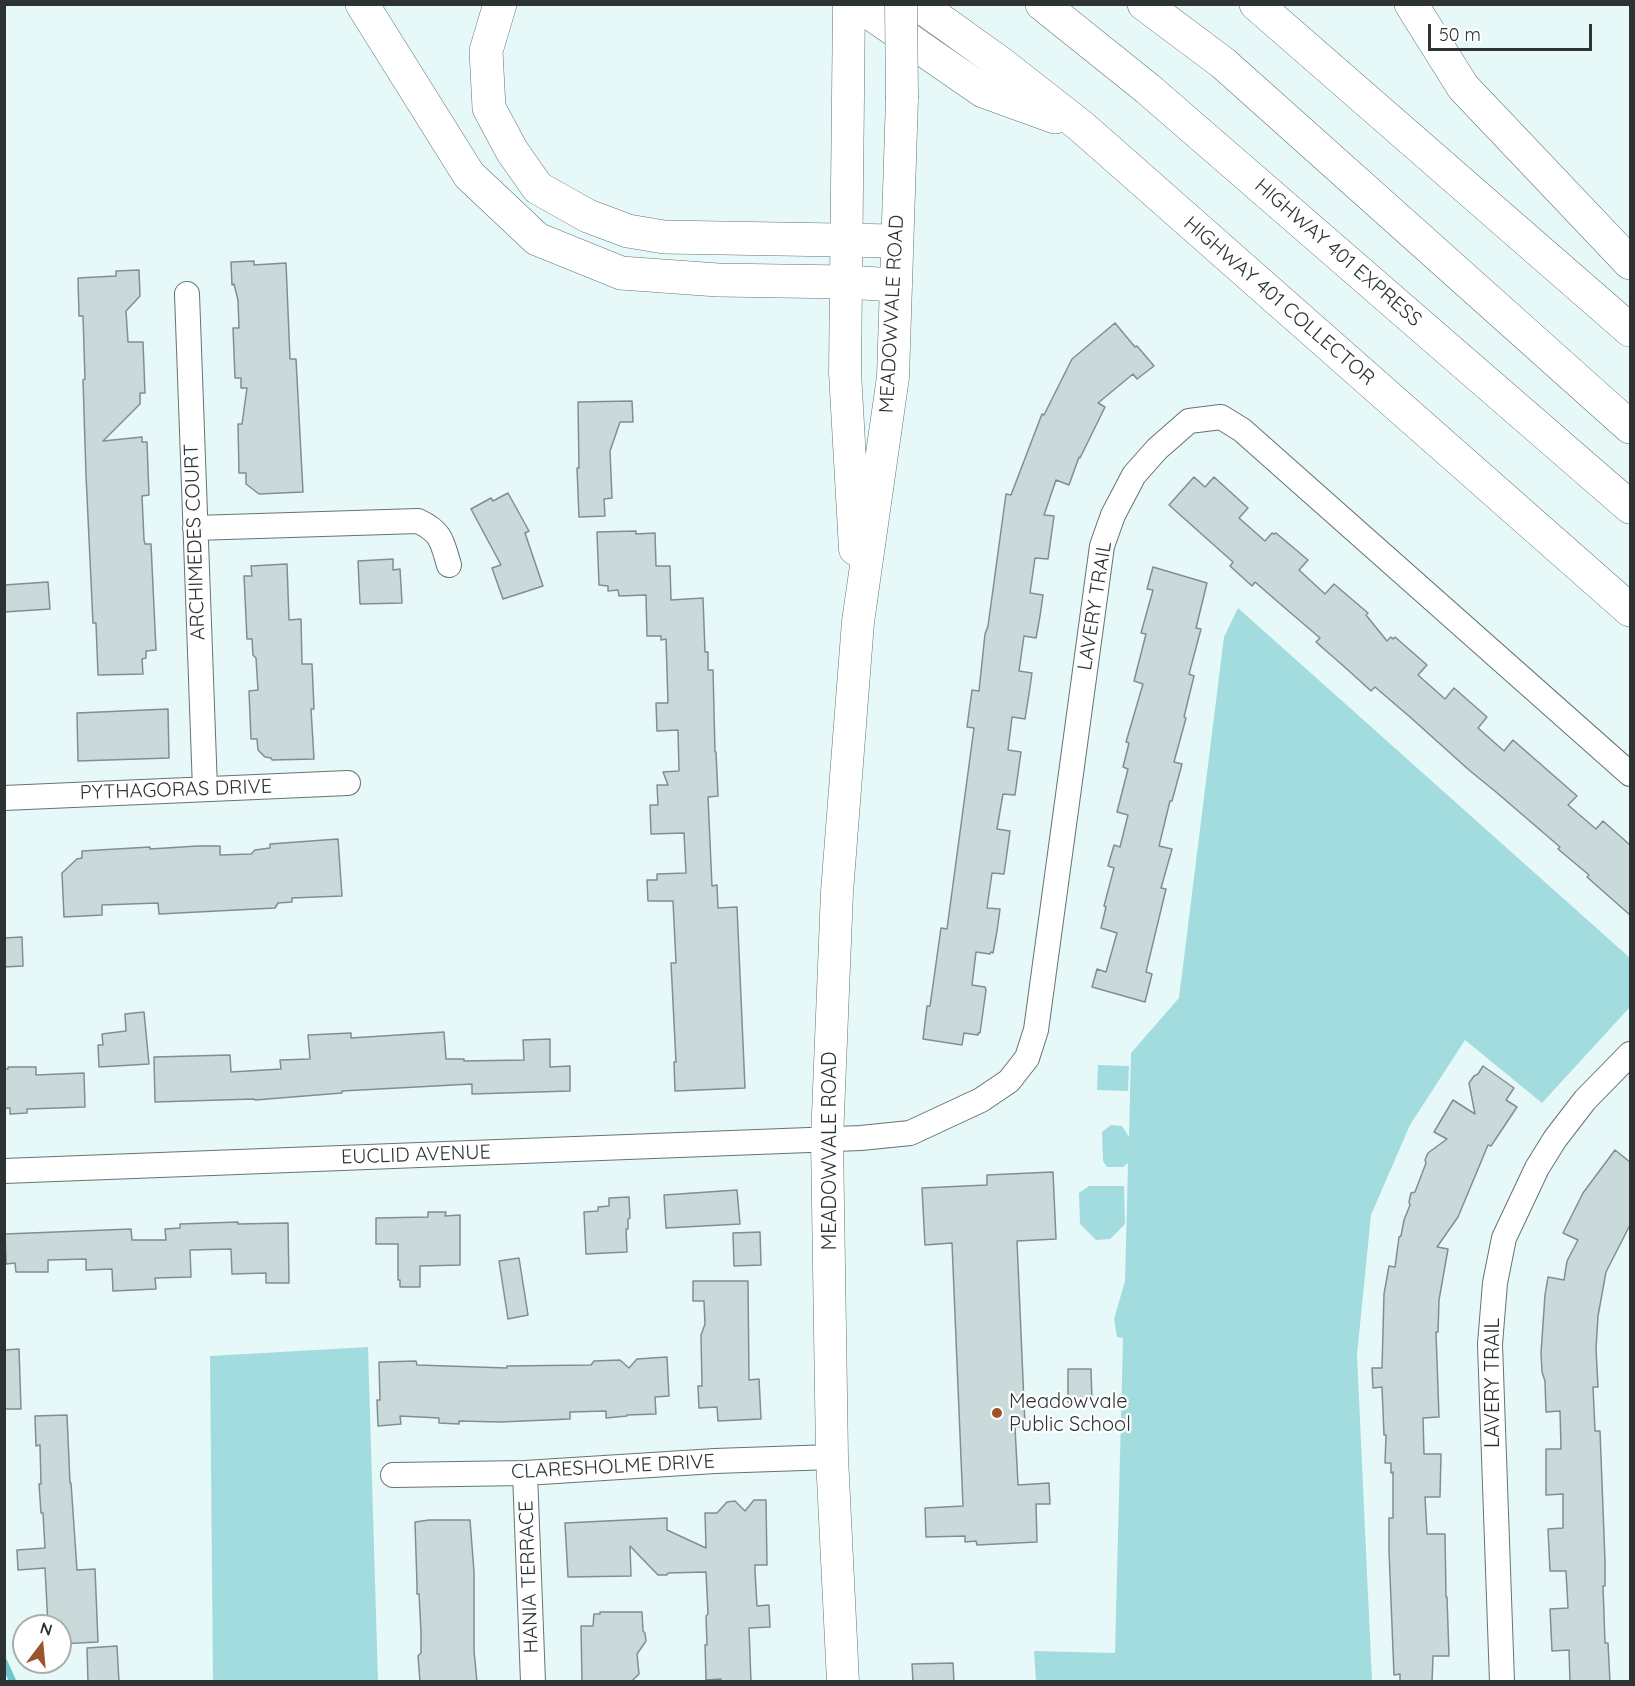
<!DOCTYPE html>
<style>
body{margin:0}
#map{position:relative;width:1635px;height:1686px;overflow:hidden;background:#e7f8f8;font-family:Quicksand,sans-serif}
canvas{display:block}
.frame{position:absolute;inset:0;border:6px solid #2d3333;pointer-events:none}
.north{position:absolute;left:12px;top:1614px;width:60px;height:60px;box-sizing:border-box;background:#fff;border:2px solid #abadad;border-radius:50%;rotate:16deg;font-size:16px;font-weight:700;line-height:24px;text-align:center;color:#2d3333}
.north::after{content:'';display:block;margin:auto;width:21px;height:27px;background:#9b552c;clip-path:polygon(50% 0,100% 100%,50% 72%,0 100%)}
.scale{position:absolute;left:1428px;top:24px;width:164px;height:27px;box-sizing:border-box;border:3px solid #2d3333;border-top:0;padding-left:8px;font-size:18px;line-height:21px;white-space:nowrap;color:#2d3333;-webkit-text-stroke:4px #fff;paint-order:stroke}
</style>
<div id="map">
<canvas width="1635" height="1686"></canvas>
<div class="frame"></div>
<div class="north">N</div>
<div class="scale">50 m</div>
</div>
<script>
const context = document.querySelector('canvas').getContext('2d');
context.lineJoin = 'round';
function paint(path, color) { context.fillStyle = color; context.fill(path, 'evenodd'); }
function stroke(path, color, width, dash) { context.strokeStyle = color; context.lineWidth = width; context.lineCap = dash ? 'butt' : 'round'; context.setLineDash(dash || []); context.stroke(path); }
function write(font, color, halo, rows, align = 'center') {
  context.font = font + ' Quicksand,sans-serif'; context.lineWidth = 4.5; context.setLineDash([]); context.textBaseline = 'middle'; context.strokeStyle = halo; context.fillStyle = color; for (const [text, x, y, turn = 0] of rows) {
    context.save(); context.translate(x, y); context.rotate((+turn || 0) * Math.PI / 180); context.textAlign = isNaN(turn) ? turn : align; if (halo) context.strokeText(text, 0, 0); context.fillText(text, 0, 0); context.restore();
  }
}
const green = new Path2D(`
 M 1238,608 L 1630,958 L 1630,1007 L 1542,1103 L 1465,1040 L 1410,1125 L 1371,1215 L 1357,1355 L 1372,1681 L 1036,1681 L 1034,1651 L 1115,1653 L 1123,1338 L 1117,1337 L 1114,1319 L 1125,1281 L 1128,1163 L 1123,1167 L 1107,1167 L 1103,1161 L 1102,1132 L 1111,1125 L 1122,1126 L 1129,1137 L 1131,1053 L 1179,998 L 1224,637 Z
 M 1098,1065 L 1129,1066 L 1128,1091 L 1097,1090 Z
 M 1089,1186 L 1124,1186 L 1125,1224 L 1110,1239 L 1096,1240 L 1080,1224 L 1079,1193 Z
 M 368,1347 L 378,1681 L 213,1681 L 210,1356 Z`);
const stream = new Path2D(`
 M 4,1662 L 13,1682`);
const building = new Path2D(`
 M 254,261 L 254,265 L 286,263 L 290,359 L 296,359 L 303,492 L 259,494 L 246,484 L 246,473 L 239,473 L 238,424 L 242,424 L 247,388 L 241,388 L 241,378 L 235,378 L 233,328 L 239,328 L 238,300 L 234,284 L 232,285 L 231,262 Z
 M 139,270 L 140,296 L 126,311 L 128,342 L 143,342 L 145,393 L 140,393 L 140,404 L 103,441 L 142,437 L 142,442 L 147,442 L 149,495 L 142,496 L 144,540 L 145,544 L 151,544 L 156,650 L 146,651 L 146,658 L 142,659 L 143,674 L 98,675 L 96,623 L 93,623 L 86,475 L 83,380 L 85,379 L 83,316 L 79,316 L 78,278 L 116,276 L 116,271 Z
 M 1115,323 L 1135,347 L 1137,346 L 1154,366 L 1137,379 L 1133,374 L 1098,403 L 1105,407 L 1080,458 L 1079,457 L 1069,485 L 1056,480 L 1044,515 L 1054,516 L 1048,559 L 1035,558 L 1030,593 L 1043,595 L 1040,616 L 1036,638 L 1024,636 L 1019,671 L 1032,673 L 1029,694 L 1025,719 L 1012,717 L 1008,750 L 1021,752 L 1015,795 L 1003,794 L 997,829 L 1010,831 L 1004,874 L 992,873 L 987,908 L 1000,909 L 997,931 L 993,953 L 991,952 L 990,954 L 976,952 L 972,985 L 985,987 L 986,990 L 980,1033 L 978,1033 L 978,1035 L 964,1033 L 962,1045 L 923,1039 L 927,1006 L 930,1006 L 941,928 L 947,929 L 974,728 L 967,727 L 972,690 L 979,691 L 985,634 L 988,626 L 1006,494 L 1011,495 L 1042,414 L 1044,415 L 1072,359 Z
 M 632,401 L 633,422 L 620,422 L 610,451 L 612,498 L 604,499 L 605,516 L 579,517 L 577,468 L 579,468 L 578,402 Z
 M 1194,477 L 1205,487 L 1214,477 L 1248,508 L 1239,518 L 1265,541 L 1272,533 L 1274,534 L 1276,533 L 1308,560 L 1299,570 L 1325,594 L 1334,584 L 1368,613 L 1366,615 L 1387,641 L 1391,637 L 1393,639 L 1395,637 L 1427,665 L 1418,675 L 1445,699 L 1454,688 L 1487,717 L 1478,728 L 1504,751 L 1513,740 L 1577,796 L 1568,805 L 1596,829 L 1603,821 L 1630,845 L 1630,915 L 1587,877 L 1589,875 L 1558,849 L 1560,847 L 1496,792 L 1469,770 L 1410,717 L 1375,687 L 1371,691 L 1348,670 L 1316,642 L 1320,638 L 1278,602 L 1255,582 L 1252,586 L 1230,566 L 1233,562 L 1169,505 Z
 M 508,493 L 529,531 L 525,533 L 543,586 L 503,599 L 492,568 L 501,565 L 471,509 L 491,498 L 493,501 Z
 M 636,531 L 636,534 L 655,533 L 656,566 L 670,566 L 671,600 L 703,598 L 705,652 L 708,652 L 708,670 L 713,670 L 715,752 L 716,752 L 718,796 L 708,797 L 712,886 L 717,885 L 718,908 L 737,907 L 745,1088 L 675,1091 L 674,1062 L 676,1062 L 671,963 L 676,963 L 673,901 L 648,901 L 647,880 L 657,880 L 657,874 L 686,873 L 684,833 L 651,834 L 650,805 L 658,805 L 657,785 L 668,785 L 663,772 L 679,771 L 678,730 L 657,731 L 656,703 L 668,703 L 666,639 L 661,640 L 661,636 L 647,636 L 646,595 L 619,596 L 618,590 L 608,591 L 608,586 L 599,585 L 597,532 Z
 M 393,559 L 393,570 L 400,569 L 402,603 L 360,604 L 358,561 Z
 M 287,564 L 289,620 L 301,619 L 302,664 L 312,664 L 314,709 L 311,709 L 314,759 L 272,760 L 271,758 L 265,757 L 258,750 L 257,739 L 251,739 L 249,691 L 258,690 L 256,658 L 253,655 L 252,639 L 247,639 L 244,576 L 252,576 L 251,566 Z
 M 1153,567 L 1207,583 L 1196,628 L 1201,629 L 1189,674 L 1194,676 L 1184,717 L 1186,718 L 1174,762 L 1182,764 L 1172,801 L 1170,801 L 1159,846 L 1172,849 L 1161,888 L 1166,889 L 1146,972 L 1152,974 L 1145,1002 L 1092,987 L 1097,969 L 1106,972 L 1117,933 L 1101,928 L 1106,907 L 1104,906 L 1114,868 L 1108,866 L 1114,845 L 1120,847 L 1128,815 L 1117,812 L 1128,769 L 1123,767 L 1129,743 L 1126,742 L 1143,684 L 1134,681 L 1146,634 L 1141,633 L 1153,590 L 1147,589 Z
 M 48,582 L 50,609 L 4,612 L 4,585 Z
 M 168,709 L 169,758 L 78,761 L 77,713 Z
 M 338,839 L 342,896 L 292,898 L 292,902 L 278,903 L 275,908 L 159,914 L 158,903 L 102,905 L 102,915 L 64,917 L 62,873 L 77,859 L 82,858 L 82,851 L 150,847 L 150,849 L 198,846 L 220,846 L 220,855 L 251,854 L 255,850 L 270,848 L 270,844 Z
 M 22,937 L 23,966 L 4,967 L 4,938 Z
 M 144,1012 L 149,1064 L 99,1067 L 98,1045 L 103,1045 L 102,1034 L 126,1031 L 125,1014 Z
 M 444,1032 L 446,1059 L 464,1059 L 464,1061 L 524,1060 L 523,1040 L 550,1039 L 550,1067 L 570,1066 L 570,1091 L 472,1094 L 472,1084 L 342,1091 L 342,1093 L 255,1100 L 254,1099 L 155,1102 L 154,1057 L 230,1055 L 231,1072 L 281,1069 L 280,1060 L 310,1059 L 308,1035 L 351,1033 L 351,1038 Z
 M 1483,1066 L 1514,1088 L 1506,1100 L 1517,1107 L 1491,1146 L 1488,1145 L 1458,1217 L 1437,1247 L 1448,1249 L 1439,1300 L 1438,1332 L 1436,1332 L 1439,1417 L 1423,1418 L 1424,1454 L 1441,1454 L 1440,1497 L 1425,1497 L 1427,1534 L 1445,1534 L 1446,1597 L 1447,1597 L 1449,1656 L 1433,1656 L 1432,1682 L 1400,1682 L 1400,1674 L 1394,1675 L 1389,1551 L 1389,1518 L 1393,1518 L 1393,1472 L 1391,1473 L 1391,1463 L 1385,1463 L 1386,1435 L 1384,1435 L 1382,1387 L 1373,1388 L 1372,1368 L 1382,1368 L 1384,1294 L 1389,1266 L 1395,1267 L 1399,1237 L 1401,1236 L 1404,1220 L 1410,1205 L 1409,1202 L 1411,1193 L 1415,1192 L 1426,1163 L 1425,1160 L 1428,1153 L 1447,1139 L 1434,1132 L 1453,1100 L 1475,1114 L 1469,1083 L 1474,1076 L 1478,1074 Z
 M 8,1067 L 36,1067 L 36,1075 L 84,1073 L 85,1107 L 27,1109 L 27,1113 L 10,1114 L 10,1108 L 4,1108 L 4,1069 L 8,1069 Z
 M 1615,1150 L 1630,1162 L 1630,1225 L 1606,1272 L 1598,1316 L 1596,1349 L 1598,1387 L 1593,1387 L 1595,1431 L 1600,1431 L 1605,1561 L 1605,1586 L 1603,1586 L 1605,1643 L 1608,1643 L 1610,1682 L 1570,1682 L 1569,1650 L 1552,1651 L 1550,1609 L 1568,1608 L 1566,1571 L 1550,1571 L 1548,1529 L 1563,1528 L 1563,1494 L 1546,1495 L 1546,1449 L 1561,1449 L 1560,1411 L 1546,1412 L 1545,1381 L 1542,1372 L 1541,1353 L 1545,1295 L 1548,1277 L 1564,1280 L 1567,1261 L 1578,1240 L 1563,1233 L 1583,1193 Z
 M 1053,1172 L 1056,1239 L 1017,1241 L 1025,1426 L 1015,1427 L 1018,1485 L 1049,1483 L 1050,1504 L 1036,1504 L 1037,1542 L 977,1545 L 976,1541 L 965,1542 L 965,1536 L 926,1537 L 925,1508 L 963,1506 L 952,1243 L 925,1245 L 922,1188 L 987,1185 L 987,1175 Z
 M 737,1190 L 740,1224 L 666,1228 L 664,1195 Z
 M 629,1197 L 630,1218 L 628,1219 L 628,1229 L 626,1229 L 627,1252 L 586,1254 L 584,1212 L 598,1211 L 598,1207 L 609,1206 L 609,1198 Z
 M 428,1212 L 446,1212 L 445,1216 L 460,1215 L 460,1265 L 420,1266 L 420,1287 L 400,1287 L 400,1280 L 398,1280 L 398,1244 L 376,1244 L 376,1218 L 428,1217 Z
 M 238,1222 L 238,1224 L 288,1223 L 289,1283 L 266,1283 L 266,1273 L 232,1274 L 231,1249 L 190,1250 L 191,1277 L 155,1278 L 156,1289 L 113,1291 L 112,1269 L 86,1270 L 86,1259 L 48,1260 L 48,1272 L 16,1272 L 15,1263 L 6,1264 L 5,1234 L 131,1229 L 132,1240 L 166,1240 L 165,1229 L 180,1228 L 180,1224 Z
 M 760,1232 L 761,1265 L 734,1266 L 733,1233 Z
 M 519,1258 L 528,1315 L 508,1319 L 499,1261 Z
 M 693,1281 L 748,1281 L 749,1380 L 759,1379 L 761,1419 L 718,1421 L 717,1407 L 699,1408 L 698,1386 L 702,1386 L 701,1335 L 705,1324 L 704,1301 L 693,1301 Z
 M 19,1349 L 21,1409 L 4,1409 L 4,1350 Z
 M 667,1357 L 669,1396 L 655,1397 L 656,1414 L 627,1415 L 627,1416 L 606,1418 L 606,1411 L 570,1412 L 570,1419 L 500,1422 L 459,1421 L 459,1424 L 439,1423 L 439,1418 L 400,1416 L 401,1424 L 378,1426 L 377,1400 L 380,1400 L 379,1362 L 416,1361 L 417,1365 L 507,1368 L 507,1366 L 591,1365 L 594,1361 L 620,1360 L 629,1368 L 637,1359 Z
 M 1068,1369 L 1091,1369 L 1092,1401 L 1068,1402 Z
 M 67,1415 L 70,1483 L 71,1483 L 77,1570 L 95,1569 L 98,1642 L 60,1644 L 60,1626 L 48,1626 L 45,1568 L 18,1570 L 17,1550 L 45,1548 L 43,1513 L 41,1513 L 39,1484 L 41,1484 L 40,1445 L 36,1446 L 35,1416 Z
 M 754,1500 L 766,1500 L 767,1565 L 755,1565 L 755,1571 L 757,1606 L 769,1605 L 770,1627 L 749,1628 L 751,1682 L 721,1682 L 721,1679 L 706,1680 L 705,1645 L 707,1645 L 706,1616 L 708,1614 L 706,1572 L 668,1573 L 667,1575 L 658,1575 L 630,1546 L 631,1576 L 568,1577 L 565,1523 L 667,1518 L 667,1530 L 706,1548 L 705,1513 L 717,1513 L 727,1502 L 735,1501 L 745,1511 Z
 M 429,1520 L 470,1520 L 474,1572 L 474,1651 L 477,1682 L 420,1682 L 418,1656 L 421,1653 L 421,1632 L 419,1594 L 417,1594 L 417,1585 L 415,1522 Z
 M 600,1612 L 642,1612 L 643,1631 L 645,1633 L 646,1641 L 637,1654 L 639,1674 L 631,1682 L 582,1682 L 581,1626 L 593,1626 L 594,1614 L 600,1614 Z
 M 117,1646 L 119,1682 L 88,1682 L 87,1648 Z
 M 953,1663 L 954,1682 L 913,1682 L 912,1664 Z`);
const minor = new Path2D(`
 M 187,294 L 205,789
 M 195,528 L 418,521 C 442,532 442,542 449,565
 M 4,798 L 348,783
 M 4,1171 L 861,1138 L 910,1133 L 981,1100 L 1009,1081 L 1027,1058 L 1036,1030 L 1102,546 L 1113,515 L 1134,475 L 1157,449 L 1189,421 L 1221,417 L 1242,430 L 1630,774
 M 525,1473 L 533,1682
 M 393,1475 L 525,1473 L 715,1461 L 832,1457
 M 1502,1682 L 1490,1344 L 1495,1283 L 1504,1238 L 1537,1168 L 1555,1139 L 1585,1100 L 1630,1054`);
const major = new Path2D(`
 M 849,4 L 845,372 L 855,549
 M 843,1682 L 832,1457 L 827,1139 L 837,892 L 858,622 L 893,377 L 902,98`);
const highway = new Path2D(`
 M 362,4 L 469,175 L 537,239 L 621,273 L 718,280 L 846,282 L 895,285
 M 500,4 L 486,51 L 489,108 L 512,151 L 538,188 L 588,216 L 628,231 L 664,237 L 896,241
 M 857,4 L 983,91 L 1055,117
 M 918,4 L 1003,65 L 1082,127 L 1630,610
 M 1042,4 L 1148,89 L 1630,507
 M 1144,4 L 1223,63 L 1630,427
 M 1256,4 L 1630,330
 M 1411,4 L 1463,87 L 1630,263`);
const majorBridge = new Path2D(`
 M 901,4 L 902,98`);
const markers = [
 [997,1413,6,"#9b552c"]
];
const streetNames = [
 ["HIGHWAY 401 EXPRESS",1338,253,41],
 ["HIGHWAY 401 COLLECTOR",1279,301,41],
 ["MEADOWVALE ROAD",892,314,-87],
 ["ARCHIMEDES COURT",195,542,-92],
 ["LAVERY TRAIL",1095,606,-81],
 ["PYTHAGORAS DRIVE",176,790,-2],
 ["MEADOWVALE ROAD",830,1151,-90],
 ["EUCLID AVENUE",416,1155,-2],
 ["LAVERY TRAIL",1493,1383,-90],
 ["CLARESHOLME DRIVE",613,1467,-3],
 ["HANIA TERRACE",529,1577,-92]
];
const poiNames = [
 ["Meadowvale",1009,1402],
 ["Public School",1009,1425]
];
paint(green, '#a3dcdf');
stroke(stream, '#6cc6ca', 7);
paint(building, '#cadadb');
stroke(building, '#808f90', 1.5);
stroke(minor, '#657374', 26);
stroke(major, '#657374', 33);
stroke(highway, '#657374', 34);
stroke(minor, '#fff', 24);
stroke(major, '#fff', 32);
stroke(highway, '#fff', 33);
stroke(majorBridge, '#657374', 33, []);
stroke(majorBridge, '#fff', 32);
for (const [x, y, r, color] of markers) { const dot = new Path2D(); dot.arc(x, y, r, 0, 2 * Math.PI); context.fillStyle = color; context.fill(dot); stroke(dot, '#fff', 2); }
write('20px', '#2d3333', '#fff', streetNames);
write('20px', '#2d3333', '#fff', poiNames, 'left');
</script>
